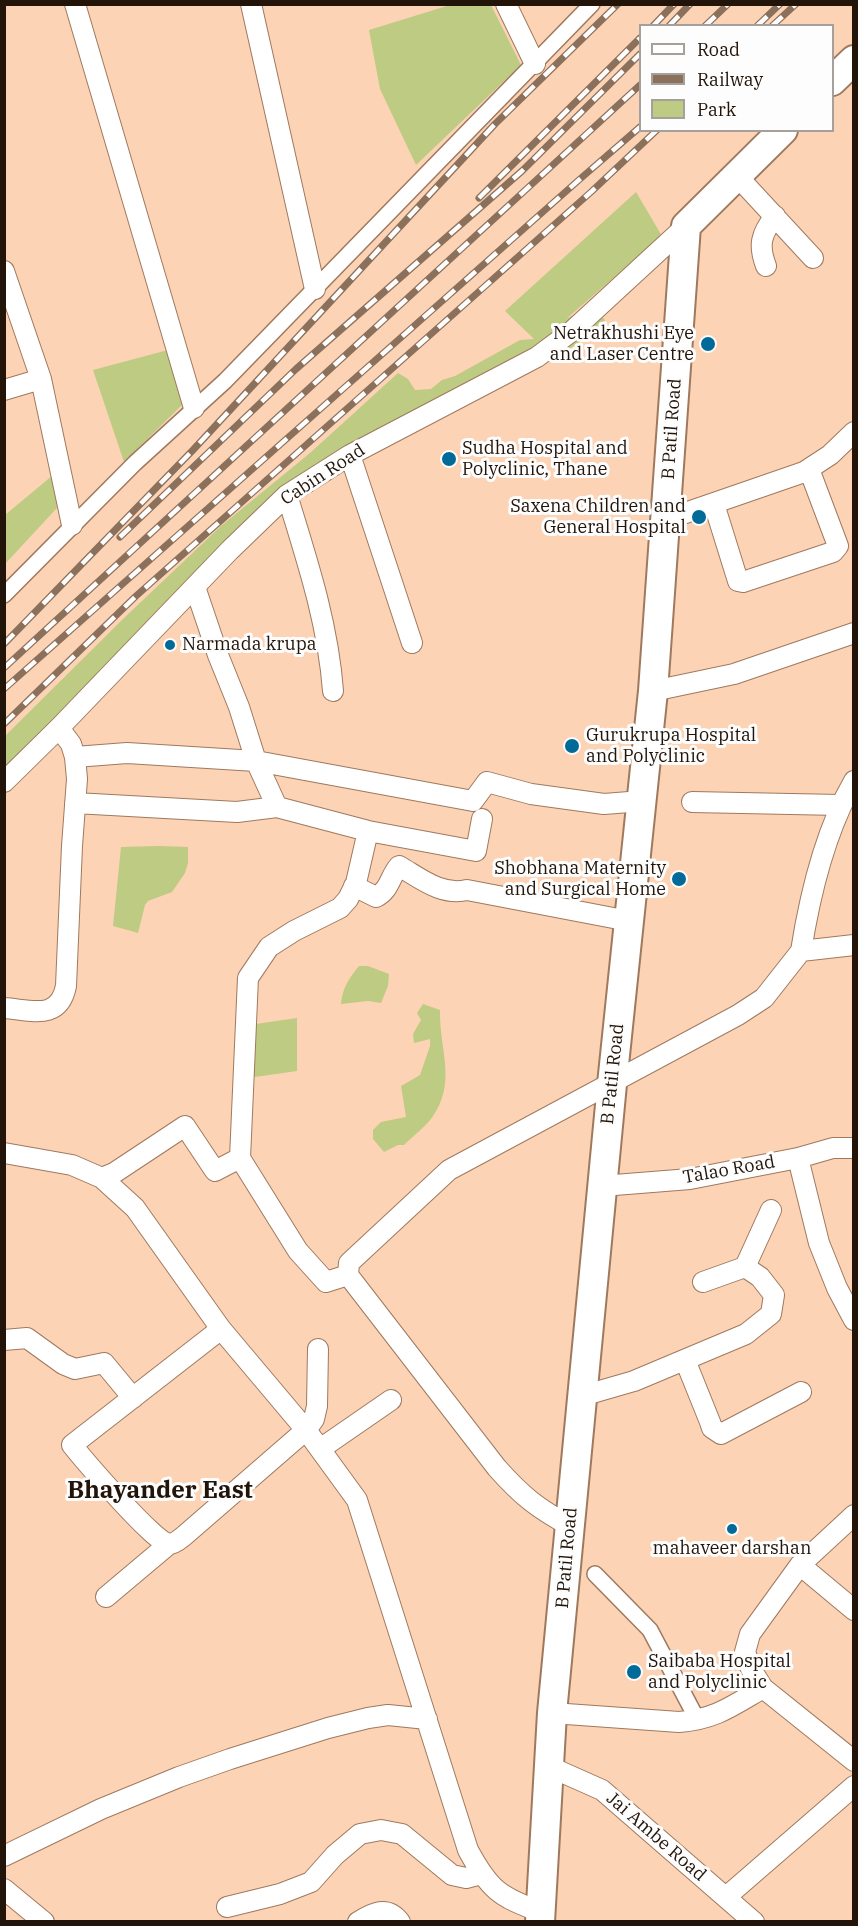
<!DOCTYPE html>
<style>
body{margin:0}
#map{position:relative;width:858px;height:1926px;overflow:hidden;background:#fdd3b5;font-family:"IBM Plex Serif",serif}
canvas{display:block}
.frame{position:absolute;inset:0;border:6px solid #221409;pointer-events:none}
.legend{position:absolute;left:639px;top:24px;width:195px;height:108px;box-sizing:border-box;background:#fdfdfd;border:2px solid #a5a09b;margin:0;padding:8px 10px;list-style:none;font-size:18px;color:#221409}
.legend li{display:flex;align-items:center;gap:12px;height:30px}
.legend b{width:30px;border:2px solid #a5a09b}
</style>
<div id="map">
<canvas width="858" height="1926"></canvas>
<div class="frame"></div>
<ul class="legend">
<li><b style="height:8px;background:#fff"></b>Road</li>
<li><b style="height:8px;background:#8b705b"></b>Railway</li>
<li><b style="height:16px;background:#becb82"></b>Park</li>
</ul>
</div>
<script>
const context = document.querySelector('canvas').getContext('2d');
context.lineJoin = 'round';
function paint(path, color) { context.fillStyle = color; context.fill(path, 'evenodd'); }
function stroke(path, color, width, dash) { context.strokeStyle = color; context.lineWidth = width; context.lineCap = dash ? 'butt' : 'round'; context.setLineDash(dash || []); context.stroke(path); }
function write(font, color, halo, rows, align = 'center') {
  context.font = font + ' "IBM Plex Serif",serif'; context.lineWidth = 6; context.setLineDash([]); context.textBaseline = 'middle'; context.strokeStyle = halo; context.fillStyle = color; for (const [text, x, y, turn = 0] of rows) {
    context.save(); context.translate(x, y); context.rotate((+turn || 0) * Math.PI / 180); context.textAlign = isNaN(turn) ? turn : align; if (halo) context.strokeText(text, 0, 0); context.fillText(text, 0, 0); context.restore();
  }
}
const green = new Path2D(`
 M 450,5 L 491,5 L 521,65 L 416,165 L 380,89 L 369,30 Z
 M 636,192 L 662,236 L 566,319 L 591,305 L 605,320 L 603,330 L 491,392 L 373,449 L 308,485 L 5,774 L 5,736 L 124,618 L 221,526 L 310,453 L 398,373 L 408,379 L 415,390 L 431,389 L 442,380 L 455,376 L 520,340 L 534,339 L 505,311 Z
 M 168,350 L 184,403 L 124,462 L 93,370 Z
 M 53,475 L 57,508 L 5,564 L 5,515 Z
 M 160,846 L 188,847 L 188,863 L 185,873 L 172,892 L 148,901 L 145,905 L 138,933 L 113,926 L 121,847 Z
 M 359,966 L 368,966 L 389,974 L 388,986 L 381,1003 L 368,1001 L 341,1004 C 342,989 349,978 359,966 Z
 M 423,1004 L 440,1010 C 439,1051 458,1082 431,1119 C 424,1128 413,1136 404,1145 L 398,1145 L 384,1152 L 373,1139 L 373,1130 L 381,1122 L 406,1117 L 401,1086 L 420,1075 L 430,1046 L 430,1039 L 414,1043 L 413,1034 L 421,1020 L 417,1013 Z
 M 297,1018 L 297,1071 L 248,1078 L 249,1025 Z`);
const pedestrian = new Path2D(`
 M 4,595 L 135,463 L 225,381 L 592,4
 M 595,1574 L 650,1630 L 698,1721`);
const minor = new Path2D(`
 M 75,4 L 194,408
 M 251,4 L 315,289
 M 506,4 L 535,64
 M 738,177 L 813,258
 M 766,266 C 758,245 761,234 775,216
 M 4,271 L 41,379 L 72,525
 M 4,390 L 41,379
 M 350,455 L 412,643
 M 287,495 C 307,560 328,623 333,691
 M 714,504 L 738,581 L 743,582 L 833,552 L 838,546 L 809,469
 M 665,520 L 804,472 L 830,455 L 854,432
 M 195,587 L 218,655 L 239,707 L 256,761 L 277,807
 M 653,691 L 734,674 L 854,633
 M 75,757 L 127,753 L 256,761 L 473,801 L 487,782 L 531,794 L 604,804 L 642,801
 M 4,782 L 59,728 L 230,550 L 287,495 L 350,455 L 537,357 L 572,331 L 686,226
 M 692,802 L 840,805
 M 75,803 L 237,812 L 277,807 L 368,831 L 476,851 L 482,819
 M 354,886 L 376,897 C 390,890 390,876 399,866 C 420,878 441,896 467,890 L 629,921
 M 801,951 C 810,894 825,831 854,781
 M 4,1008 C 32,1010 59,1021 66,986 L 72,846 L 77,779 L 75,757 L 71,744 L 59,728
 M 4,1153 L 72,1165 L 102,1178 L 135,1208 L 221,1329 L 306,1430 L 357,1500 L 468,1850 C 489,1889 499,1897 541,1912
 M 240,1158 L 248,978 L 269,947 L 294,931 L 340,908 L 348,899 L 356,883 L 368,831
 M 798,1158 L 819,1243 L 837,1288 L 854,1320
 M 102,1178 L 114,1173 L 185,1126 L 215,1171 L 240,1158 L 298,1251 L 326,1282 L 348,1275
 M 602,1186 L 690,1179 L 798,1158 L 833,1148 L 854,1148
 M 745,1267 L 771,1210
 M 221,1329 L 72,1445 C 84,1460 156,1544 169,1544 C 175,1544 181,1538 185,1535 L 306,1430 L 314,1419 L 317,1406 L 318,1349
 M 4,1340 L 27,1338 L 63,1364 L 75,1369 L 104,1363 L 133,1398
 M 685,1360 L 710,1422 L 712,1428 L 721,1434 L 801,1392
 M 582,1396 L 634,1381 L 746,1334 L 771,1314 L 774,1295 L 760,1277 L 745,1267 L 703,1282
 M 320,1449 L 391,1400
 M 570,1526 C 537,1508 522,1496 497,1468 L 348,1275 L 349,1263 L 449,1170 L 738,1015 L 764,998 L 801,951 L 854,945
 M 800,1565 L 854,1610
 M 106,1597 L 169,1544
 M 763,1688 L 854,1761
 M 552,1713 L 679,1722 C 716,1719 732,1706 763,1688 L 751,1669 L 745,1652 L 750,1634 L 800,1565 L 854,1515
 M 548,1766 L 602,1790 L 754,1922
 M 4,1856 L 101,1809 L 179,1777 L 230,1759 L 328,1728 L 368,1718 L 388,1715 L 427,1719
 M 4,1889 L 44,1922
 M 726,1897 L 854,1786
 M 227,1907 L 280,1894 L 311,1882 L 335,1855 L 360,1834 L 381,1830 L 402,1834 L 452,1875 L 466,1878 L 481,1874
 M 358,1922 C 373,1913 387,1905 400,1922`);
const secondary = new Path2D(`
 M 832,81 L 854,60
 M 540,1922 L 552,1713 L 612,1084 L 653,691 L 686,226 L 783,130`);
const rail = new Path2D(`
 M 653,26 L 674,4
 M 669,26 L 690,4
 M 705,26 L 728,4
 M 757,26 L 780,4
 M 772,26 L 796,4
 M 479,198 L 640,38
 M 120,537 L 296,369 L 522,171 L 640,54
 M 4,644 L 193,450 L 495,124 L 618,4
 M 4,668 L 640,85
 M 4,689 L 580,179 L 640,127
 M 4,724 L 136,596 L 591,192 L 657,130`);
const markers = [
 [708,344,8,"#026a98"],
 [449,459,8,"#026a98"],
 [699,517,8,"#026a98"],
 [170,645,6,"#026a98"],
 [572,746,8,"#026a98"],
 [679,879,8,"#026a98"],
 [732,1529,6,"#026a98"],
 [634,1672,8,"#026a98"]
];
const poiNames = [
 ["Netrakhushi Eye",694,334,"right"],
 ["and Laser Centre",694,355,"right"],
 ["Sudha Hospital and",462,449],
 ["Polyclinic, Thane",462,470],
 ["Saxena Children and",686,507,"right"],
 ["General Hospital",686,528,"right"],
 ["Narmada krupa",182,645],
 ["Gurukrupa Hospital",586,736],
 ["and Polyclinic",586,757],
 ["Shobhana Maternity",666,869,"right"],
 ["and Surgical Home",666,890,"right"],
 ["mahaveer darshan",732,1549,"center"],
 ["Saibaba Hospital",648,1662],
 ["and Polyclinic",648,1683]
];
const streetNames = [
 ["B Patil Road",672,429,-86],
 ["Cabin Road",323,475,-33],
 ["B Patil Road",613,1074,-84],
 ["Talao Road",729,1170,-10],
 ["B Patil Road",567,1558,-85],
 ["Jai Ambe Road",656,1837,41]
];
const districtNames = [
 ["Bhayander East",160,1491]
];
paint(green, '#becb82');
stroke(pedestrian, '#9f795e', 18);
stroke(minor, '#9f795e', 22);
stroke(secondary, '#9f795e', 32);
stroke(pedestrian, '#fff', 15);
stroke(minor, '#fff', 20);
stroke(secondary, '#fff', 28);
stroke(rail, '#8b705b', 7);
stroke(rail, '#fdfdfd', 4.5, [14]);
for (const [x, y, r, color] of markers) { const dot = new Path2D(); dot.arc(x, y, r, 0, 2 * Math.PI); context.fillStyle = color; context.fill(dot); stroke(dot, '#fdfdfd', 2); }
write('18px', '#221409', '#fdfdfd', poiNames, 'left');
write('18px', '#221409', '#fdfdfd', streetNames);
write('bold 24px', '#221409', '#fdfdfd', districtNames);
</script>
